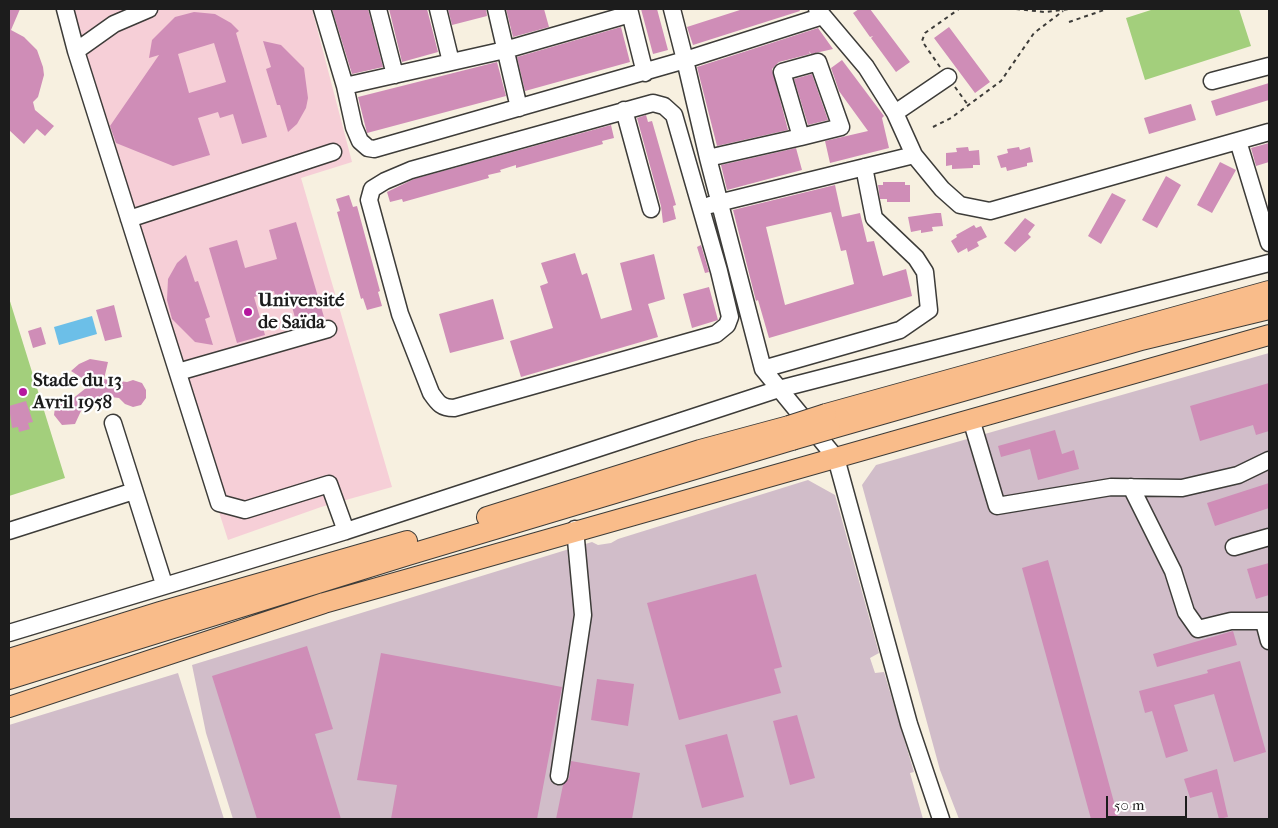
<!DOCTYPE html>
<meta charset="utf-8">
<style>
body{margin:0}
#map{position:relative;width:1278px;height:828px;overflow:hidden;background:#f7f0e0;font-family:"IM FELL French Canon",serif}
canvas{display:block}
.frame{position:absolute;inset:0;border:10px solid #1c1c1c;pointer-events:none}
.scale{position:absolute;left:1106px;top:796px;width:81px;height:22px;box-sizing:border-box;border:2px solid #1c1c1c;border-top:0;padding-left:6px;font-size:15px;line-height:18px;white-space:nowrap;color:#1c1c1c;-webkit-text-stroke:4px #fff;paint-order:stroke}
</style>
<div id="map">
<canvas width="1278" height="828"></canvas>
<div class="frame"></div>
<div class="scale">50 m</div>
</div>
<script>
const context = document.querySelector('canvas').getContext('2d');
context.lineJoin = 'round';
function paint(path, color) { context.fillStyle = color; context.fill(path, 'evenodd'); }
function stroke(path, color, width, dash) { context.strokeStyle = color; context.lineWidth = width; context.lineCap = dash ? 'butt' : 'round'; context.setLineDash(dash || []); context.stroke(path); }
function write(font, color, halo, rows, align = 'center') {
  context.font = font + ' "IM FELL French Canon",serif'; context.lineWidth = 4.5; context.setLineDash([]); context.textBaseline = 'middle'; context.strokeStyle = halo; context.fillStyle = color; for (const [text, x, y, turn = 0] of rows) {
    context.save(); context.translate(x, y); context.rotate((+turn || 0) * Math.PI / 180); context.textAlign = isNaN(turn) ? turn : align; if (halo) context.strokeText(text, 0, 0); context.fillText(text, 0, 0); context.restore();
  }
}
const built = new Path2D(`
 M 57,9 L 312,9 L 352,162 L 301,178 L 392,487 L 321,507 L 228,540 Z`);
const industrial = new Path2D(`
 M 1269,353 L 1269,819 L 959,819 L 940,770 L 862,485 L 876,465 Z
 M 808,480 L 835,495 L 879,653 L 870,658 L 875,673 L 884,672 L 914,772 L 910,773 L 923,819 L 233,819 L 206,733 L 192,665 L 592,542 L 598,545 L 611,543 L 618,539 Z
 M 178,673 L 224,819 L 9,819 L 9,725 Z`);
const green = new Path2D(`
 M 1154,9 L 1239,9 L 1251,46 L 1145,80 L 1126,18 Z
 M 9,298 L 65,478 L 9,496 Z`);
const water = new Path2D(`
 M 92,316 L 97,334 L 59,345 L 54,327 Z`);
const building = new Path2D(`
 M 9,9 L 20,9 L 11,30 L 24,37 L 37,50 L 43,67 L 44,75 L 38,97 L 33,102 L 35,110 L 54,126 L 45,136 L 37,129 L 24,144 L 9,130 Z
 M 332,9 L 368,9 L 383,67 L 352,74 Z
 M 389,9 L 427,9 L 438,52 L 402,62 Z
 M 448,9 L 486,9 L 487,16 L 452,25 Z
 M 506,9 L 544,9 L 549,27 L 513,37 Z
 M 641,9 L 657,9 L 668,50 L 653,54 Z
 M 743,9 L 799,9 L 800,11 L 693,45 L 687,27 Z
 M 859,9 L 870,9 L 910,62 L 896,72 L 871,38 L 873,36 L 870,37 L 853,13 Z
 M 194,12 L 215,14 L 231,23 L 239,31 L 236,33 L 267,137 L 242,144 L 233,114 L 220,118 L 218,112 L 198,118 L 210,155 L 173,166 L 116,143 L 110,126 L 159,55 L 149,58 L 152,40 L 175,17 ZM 214,43 L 226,82 L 189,93 L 178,54 Z
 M 621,27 L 630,62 L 525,91 L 517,57 Z
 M 949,27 L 990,82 L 975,93 L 934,38 Z
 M 818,28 L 833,49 L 811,54 L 809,51 L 810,54 L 779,62 L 772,69 L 788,130 L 717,146 L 697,67 Z
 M 263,41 L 281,45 L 304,68 L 308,98 L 306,108 L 297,124 L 288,132 L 280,105 L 277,105 L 266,69 L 271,67 Z
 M 842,60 L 884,116 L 882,118 L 889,148 L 830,163 L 825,141 L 868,131 L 839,91 L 831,68 Z
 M 497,62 L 506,96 L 367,133 L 358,97 Z
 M 812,74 L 828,120 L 808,125 L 794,79 Z
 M 1269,83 L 1269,100 L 1216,116 L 1211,101 Z
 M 1191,104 L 1196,120 L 1149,134 L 1144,118 Z
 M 646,115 L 648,122 L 652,121 L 676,205 L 673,206 L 676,219 L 663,223 L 661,206 L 637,118 Z
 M 611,125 L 614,138 L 602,141 L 603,144 L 516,168 L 516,165 L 500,170 L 501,172 L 488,175 L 489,178 L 403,202 L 402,199 L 390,202 L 387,192 L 414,179 Z
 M 1269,143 L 1269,162 L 1256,166 L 1251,148 Z
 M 968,147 L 969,151 L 979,150 L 980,165 L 973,165 L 973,168 L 952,169 L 952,165 L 946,166 L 946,153 L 957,152 L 956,148 Z
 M 1019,147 L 1020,150 L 1030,147 L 1033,162 L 1027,163 L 1027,166 L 1007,171 L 1006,167 L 1001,168 L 997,156 L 1008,153 L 1007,149 Z
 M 796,148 L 802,170 L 727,190 L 721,165 Z
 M 1220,162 L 1236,170 L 1212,213 L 1197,205 Z
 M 1166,176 L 1181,185 L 1157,228 L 1142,220 Z
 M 883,182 L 905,182 L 905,185 L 910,185 L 910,202 L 887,202 L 887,199 L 880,199 L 878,185 L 883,185 Z
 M 835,185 L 842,217 L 860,213 L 867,242 L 874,241 L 883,276 L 906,269 L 912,296 L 769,338 L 758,300 L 756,301 L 733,210 ZM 831,212 L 841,251 L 846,250 L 854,284 L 785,305 L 766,227 Z
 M 1112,193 L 1126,200 L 1101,244 L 1088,236 Z
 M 349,195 L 353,207 L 357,206 L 380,291 L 378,292 L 382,306 L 367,310 L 363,298 L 361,299 L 337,212 L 340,211 L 336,199 Z
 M 936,213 L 941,213 L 943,226 L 932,227 L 933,231 L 921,233 L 921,230 L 911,232 L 908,217 Z
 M 1025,218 L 1035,225 L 1028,234 L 1031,237 L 1015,252 L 1004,243 Z
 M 296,222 L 324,317 L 297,325 L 288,292 L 275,296 L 274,291 L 254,297 L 265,335 L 237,343 L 209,248 L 237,240 L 245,268 L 277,259 L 269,230 Z
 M 974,225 L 976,228 L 981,226 L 987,237 L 977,242 L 979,246 L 968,252 L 967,248 L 958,253 L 951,241 L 957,237 L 956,235 Z
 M 701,245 L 709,272 L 705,273 L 697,247 Z
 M 575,253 L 582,275 L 587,273 L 601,319 L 632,310 L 620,263 L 654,254 L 665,299 L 648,304 L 658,337 L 521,377 L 510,341 L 553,328 L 540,286 L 548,283 L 541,263 Z
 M 186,255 L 195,282 L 198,281 L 210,317 L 205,319 L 213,345 L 195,342 L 172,319 L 167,300 L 168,279 L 177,263 Z
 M 709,287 L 718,320 L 692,328 L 683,294 Z
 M 493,299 L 504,339 L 450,353 L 439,314 Z
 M 114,305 L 122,337 L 105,341 L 96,310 Z
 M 41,327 L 46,344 L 33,348 L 28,331 Z
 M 90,359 L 108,362 L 104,379 L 127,382 L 133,380 L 142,383 L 146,390 L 146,398 L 141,405 L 133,407 L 125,404 L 119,398 L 103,396 L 81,411 L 75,424 L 62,425 L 54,415 L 55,407 L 61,400 L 71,400 L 91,384 L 71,371 L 79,364 Z
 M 1269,383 L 1269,431 L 1256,435 L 1253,425 L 1200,441 L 1190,406 Z
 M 26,401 L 33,422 L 28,423 L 30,429 L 19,432 L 18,427 L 12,428 L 9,406 Z
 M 1055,430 L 1062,454 L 1074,450 L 1079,469 L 1038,480 L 1030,449 L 1001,457 L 998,446 Z
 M 1269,483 L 1269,508 L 1215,526 L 1207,503 Z
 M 1048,560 L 1118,817 L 1111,819 L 1091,819 L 1022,568 Z
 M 1269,563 L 1269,595 L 1256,599 L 1247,569 Z
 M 756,574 L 782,667 L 774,669 L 781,693 L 679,720 L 647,603 Z
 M 1233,631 L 1237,645 L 1157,667 L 1153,654 Z
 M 307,646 L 333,729 L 315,734 L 341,819 L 257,819 L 212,676 Z
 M 381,653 L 562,687 L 537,819 L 391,819 L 397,785 L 357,780 Z
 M 1240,661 L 1266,752 L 1234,762 L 1214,694 L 1174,705 L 1188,751 L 1166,758 L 1152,711 L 1145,713 L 1139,691 L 1208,673 L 1207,670 Z
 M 597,679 L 634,684 L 628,726 L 591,720 Z
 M 797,715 L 815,778 L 790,785 L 773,721 Z
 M 727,734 L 744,797 L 702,808 L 685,745 Z
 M 571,761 L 640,773 L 632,819 L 556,819 L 563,785 L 569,778 Z
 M 1217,769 L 1228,817 L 1219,819 L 1212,792 L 1190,798 L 1184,779 Z`);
const path = new Path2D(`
 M 1016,9 L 1045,12 L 1069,9
 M 1069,22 L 1107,9
 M 940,67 L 922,41 L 925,33 L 959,9
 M 955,87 L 968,105
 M 933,127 L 951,118 L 1001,81 L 1034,33 L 1063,11`);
const minor = new Path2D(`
 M 65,9 L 76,51 L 219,503 L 245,510 L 329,484 L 346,531
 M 322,9 L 345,86 L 354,127 L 360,141 L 368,148 L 374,149 L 685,60 L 708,158 L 763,369 L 836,458 L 909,724 L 941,819
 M 378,9 L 395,75
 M 438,9 L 451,62
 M 496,9 L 519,108
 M 629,9 L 645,73
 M 672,9 L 685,60 L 823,16
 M 817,9 L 866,67 L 895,113 L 914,155 L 942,189 L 960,205 L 990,211 L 1269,132
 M 76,51 L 114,24 L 149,9
 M 1212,81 L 1269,66
 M 345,86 L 505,50 L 630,14
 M 653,103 L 664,106 L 674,115 L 719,271 L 730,317 L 727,325 L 716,334 L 454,408 C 441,408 438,403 431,393 L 400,314 L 369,200 L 372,189 L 385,181 L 411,170 Z
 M 624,110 L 651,209
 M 895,113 L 948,77
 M 1238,141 L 1269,243
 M 708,158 L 801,137 L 782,72 L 818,62 L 841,127 L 801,137
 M 710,205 L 914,155
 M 129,219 L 333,152
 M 763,369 L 900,330 L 929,310 L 925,272 L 916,258 L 874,218 L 864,167
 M 178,372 L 328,329
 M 971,419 L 997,506 L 1111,487 L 1182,488 L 1238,475 L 1269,460
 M 113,423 L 164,584
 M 1131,487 L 1173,571 L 1186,612 L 1198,629 L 1231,621 L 1269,621
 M 9,531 L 134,491
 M 1234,547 L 1269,537
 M 1264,622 L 1269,641
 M 9,633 L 346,531 L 779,389 L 1269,263
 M 559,776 L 583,615 L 575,529`);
const major = new Path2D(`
 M 1141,340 L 1269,309
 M 826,414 L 1269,291
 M 830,429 L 1145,339
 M 487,517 L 700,450 L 789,426
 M 9,659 L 160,612 L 407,541
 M 9,679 L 408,555 L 792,440
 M 9,707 L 324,603 L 1269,335`);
const majorBridge = new Path2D(`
 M 789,426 L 826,414
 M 792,440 L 830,429`);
const markers = [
 [248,312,5,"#b5179e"],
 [23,392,5,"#b5179e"]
];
const poiNames = [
 ["Université",258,301],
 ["de Saïda",258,323],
 ["Stade du 13",33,381],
 ["Avril 1958",33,403]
];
paint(built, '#f6cfd7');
paint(industrial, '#d1bdc9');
paint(green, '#a3cf7c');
paint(water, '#6cbfe8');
paint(building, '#cf8db7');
stroke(minor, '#3d3c39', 19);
stroke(major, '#3d3c39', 22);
stroke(path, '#3d3c39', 2, [4, 4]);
stroke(minor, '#fff', 16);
stroke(major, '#f9bc8a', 20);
stroke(majorBridge, '#3d3c39', 22, []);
stroke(majorBridge, '#f9bc8a', 20);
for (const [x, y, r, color] of markers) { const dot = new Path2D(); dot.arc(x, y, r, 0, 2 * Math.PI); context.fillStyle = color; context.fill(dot); stroke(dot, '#fff', 2); }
write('bold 19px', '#1c1c1c', '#fff', poiNames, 'left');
</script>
